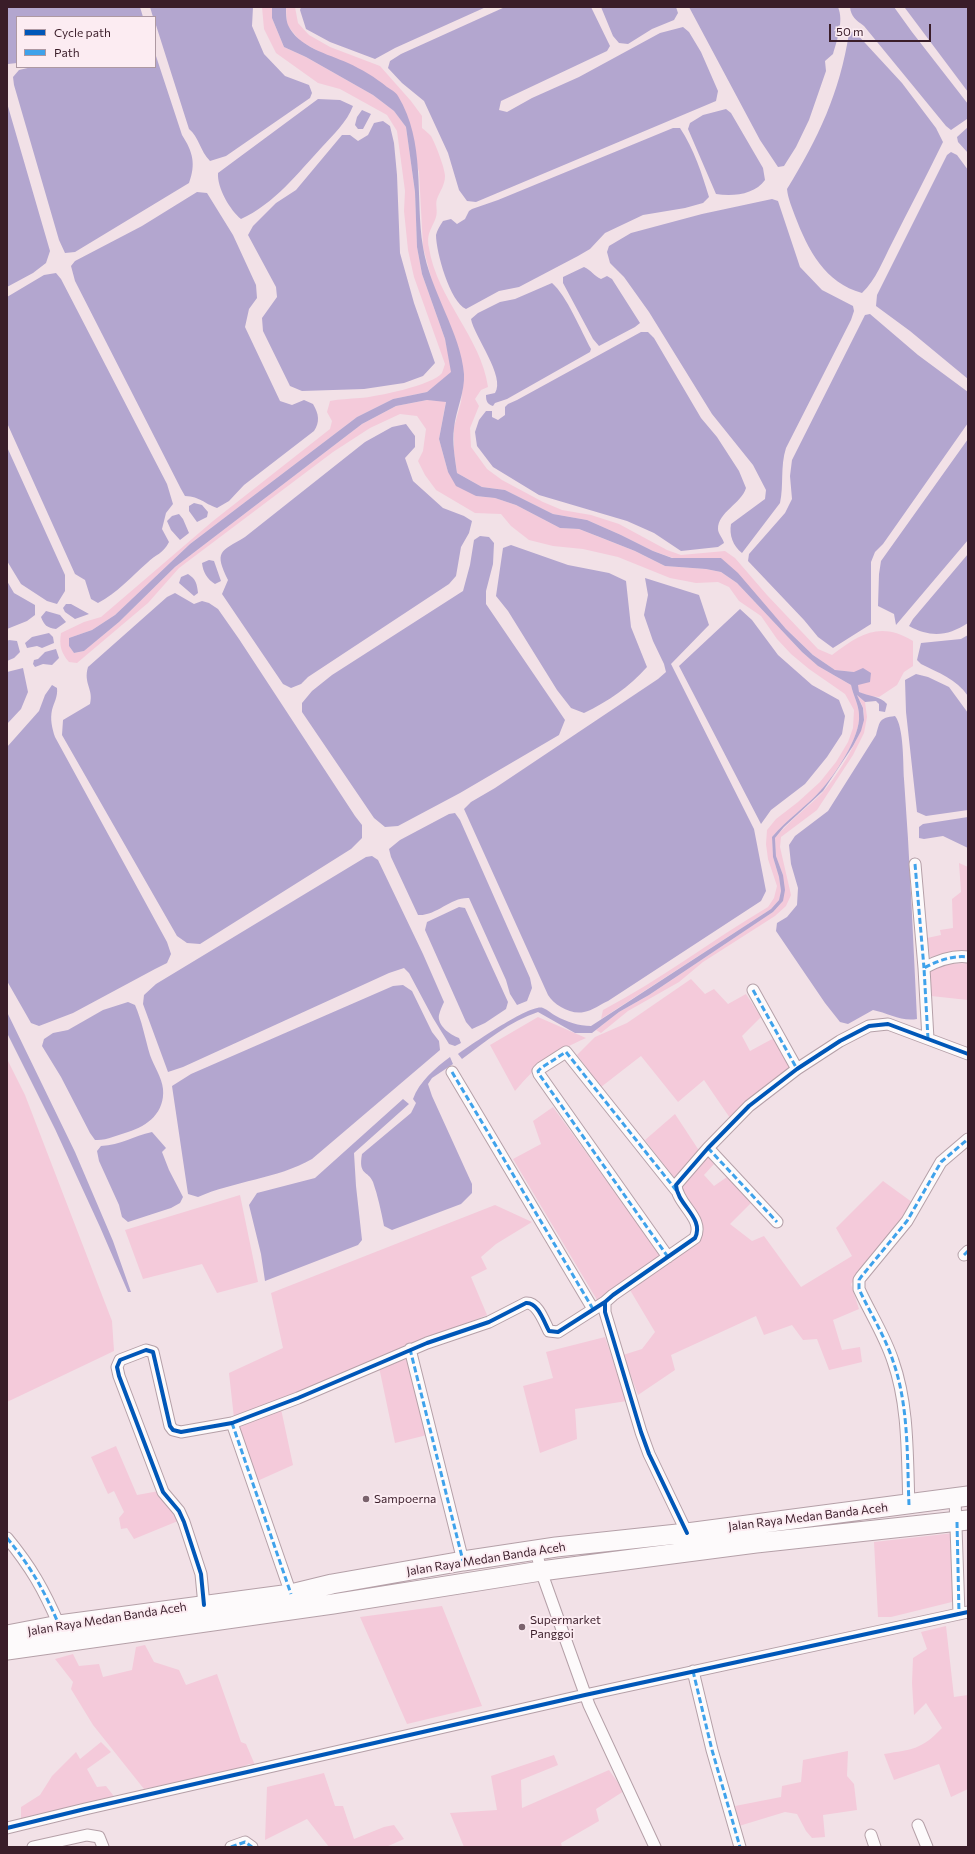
<!DOCTYPE html>
<style>
body{margin:0}
#map{position:relative;width:975px;height:1854px;overflow:hidden;background:#f2e1e7;font-family:Commissioner,sans-serif}
canvas{display:block}
.frame{position:absolute;inset:0;border:8px solid #3a1d29;pointer-events:none}
.legend{position:absolute;left:16px;top:16px;width:140px;height:52px;box-sizing:border-box;background:#fcecf2;border:1px solid #ae99a2;margin:0;padding:5px 7px;list-style:none;font-size:12px;color:#3a1d29}
.legend li{display:flex;align-items:center;gap:8px;height:20px}
.legend b{width:20px;border:1px solid #ae99a2}
.scale{position:absolute;left:829px;top:24px;width:102px;height:18px;box-sizing:border-box;border:2px solid #3a1d29;border-top:0;padding-left:5px;font-size:12px;line-height:14px;white-space:nowrap;color:#3a1d29;-webkit-text-stroke:3px #fcecf2;paint-order:stroke}
</style>
<div id="map">
<canvas width="975" height="1854"></canvas>
<div class="frame"></div>
<ul class="legend">
<li><b style="height:5px;background:#0057b8"></b>Cycle path</li>
<li><b style="height:5px;background:#3fa2eb"></b>Path</li>
</ul>
<div class="scale">50 m</div>
</div>
<script>
const context = document.querySelector('canvas').getContext('2d');
context.lineJoin = 'round';
function paint(path, color) { context.fillStyle = color; context.fill(path, 'evenodd'); }
function stroke(path, color, width, dash) { context.strokeStyle = color; context.lineWidth = width; context.lineCap = dash ? 'butt' : 'round'; context.setLineDash(dash || []); context.stroke(path); }
function write(font, color, halo, rows, align = 'center') {
  context.font = font + ' Commissioner,sans-serif'; context.lineWidth = 4; context.setLineDash([]); context.textBaseline = 'middle'; context.strokeStyle = halo; context.fillStyle = color; for (const [text, x, y, turn = 0] of rows) {
    context.save(); context.translate(x, y); context.rotate((+turn || 0) * Math.PI / 180); context.textAlign = isNaN(turn) ? turn : align; if (halo) context.strokeText(text, 0, 0); context.fillText(text, 0, 0); context.restore();
  }
}
const green = new Path2D(`
 M 262,7 L 272,7 L 272,18 L 284,47 L 306,57 L 373,95 L 394,111 L 406,127 L 415,192 L 417,247 L 422,274 L 445,339 L 452,372 L 427,392 L 393,399 L 357,417 L 190,544 L 115,615 L 92,630 L 69,638 L 69,646 L 74,653 L 84,651 L 119,622 L 175,567 L 362,424 L 396,406 L 427,400 L 446,401 L 439,439 L 448,472 L 476,496 L 495,498 L 516,505 L 560,528 L 579,529 L 635,551 L 665,566 L 706,569 L 721,572 L 737,583 L 802,652 L 818,666 L 851,685 C 853,695 859,705 859,715 C 861,736 835,775 821,790 C 806,807 787,819 772,837 L 773,857 L 779,877 L 781,891 L 779,900 L 771,909 L 601,1019 L 603,1010 C 660,980 712,940 768,907 L 774,898 L 777,886 L 768,859 L 766,844 L 767,830 L 776,819 L 798,802 L 820,782 L 836,762 L 848,742 L 853,728 L 854,710 L 845,694 L 809,669 L 791,654 L 777,639 L 761,616 L 739,601 L 729,587 L 718,582 L 696,583 L 670,578 L 618,557 L 583,549 L 553,546 L 529,540 L 511,526 L 501,514 L 475,513 L 436,490 L 425,475 L 418,461 L 423,451 L 426,429 L 417,416 L 400,414 L 370,428 L 333,452 L 179,568 L 148,603 L 77,663 L 69,662 C 61,653 59,645 61,633 L 84,622 L 101,617 L 213,521 L 330,429 L 332,421 L 327,412 L 330,401 C 340,399 349,399 360,398 C 376,397 433,385 442,373 C 443,370 444,367 445,364 L 414,277 L 408,250 L 404,211 L 405,191 L 397,131 L 387,115 L 340,89 L 318,83 L 276,53 L 264,29 Z
 M 286,7 L 295,7 L 298,23 L 309,35 L 330,47 L 380,66 L 411,101 L 422,116 L 422,128 C 425,130 428,133 431,136 C 435,143 445,168 445,176 C 445,185 440,191 437,199 C 435,204 438,211 436,217 C 432,229 426,233 429,248 C 437,299 481,337 488,387 L 481,390 L 475,399 L 479,406 L 470,428 L 471,447 L 487,469 L 502,480 L 543,502 L 562,510 L 591,515 L 619,524 L 667,550 L 681,555 L 725,551 L 735,558 L 767,595 L 818,649 L 832,655 C 860,634 880,621 913,641 L 913,666 L 904,672 L 897,685 L 879,697 L 867,696 L 859,692 L 854,672 L 835,670 L 813,655 L 786,629 L 721,558 L 673,558 L 653,551 L 621,535 L 587,520 L 553,514 L 505,490 L 482,487 L 457,473 L 454,452 L 454,427 L 461,402 L 464,374 L 433,285 L 423,247 L 419,172 L 397,95 L 300,41 L 287,25 Z
 M 856,694 L 865,702 L 867,717 L 864,733 L 853,755 L 817,810 L 781,837 L 780,847 L 791,895 L 786,906 L 775,916 L 703,962 L 679,982 L 628,1011 L 601,1033 L 596,1030 L 619,1012 L 649,995 L 773,912 L 783,901 L 783,875 L 776,856 L 775,838 C 789,821 807,808 822,793 C 836,778 869,728 863,708 C 862,703 858,699 856,694 Z
 M 959,863 L 968,867 L 968,953 L 930,957 L 927,938 L 941,935 L 940,930 L 953,928 L 952,899 L 961,892 Z
 M 968,963 L 968,1000 L 931,996 L 928,970 L 947,964 Z
 M 691,979 L 705,994 L 714,989 L 728,1004 L 746,994 L 761,1017 L 742,1036 L 750,1051 L 774,1038 L 791,1068 L 730,1118 L 704,1080 L 678,1102 L 641,1056 L 601,1087 L 577,1055 L 595,1037 L 627,1023 Z
 M 538,1017 L 586,1038 C 552,1053 539,1063 515,1091 L 490,1045 Z
 M 7,1059 L 25,1095 L 112,1321 L 114,1351 L 7,1402 Z
 M 553,1107 L 662,1257 L 597,1300 L 513,1159 L 541,1144 L 533,1121 Z
 M 675,1114 L 700,1152 L 674,1178 L 645,1140 Z
 M 706,1155 L 714,1164 L 704,1175 L 714,1186 L 727,1177 L 752,1202 L 730,1224 L 752,1241 L 764,1236 L 801,1287 L 852,1256 L 836,1228 L 883,1181 L 916,1205 L 851,1284 L 859,1309 L 833,1320 L 842,1350 L 860,1347 L 862,1362 L 829,1370 L 817,1339 L 803,1340 L 792,1325 L 764,1335 L 756,1316 L 671,1355 L 675,1370 L 638,1395 L 623,1355 L 642,1349 L 655,1332 L 630,1290 L 656,1272 L 704,1230 L 680,1188 Z
 M 240,1195 L 258,1282 L 217,1293 L 202,1264 L 143,1279 L 125,1230 Z
 M 495,1205 L 532,1222 L 496,1244 L 481,1257 L 487,1269 L 471,1277 L 487,1315 L 234,1418 L 229,1373 L 283,1348 L 271,1293 Z
 M 605,1337 L 627,1401 L 575,1409 L 577,1439 L 540,1453 L 523,1386 L 553,1378 L 546,1352 Z
 M 408,1359 L 427,1435 L 395,1443 L 379,1367 Z
 M 281,1409 L 293,1465 L 255,1482 L 237,1425 Z
 M 116,1446 L 137,1495 L 159,1491 L 178,1521 L 134,1539 L 127,1528 L 121,1529 L 119,1518 L 124,1512 L 114,1491 L 108,1494 L 91,1457 Z
 M 954,1533 L 956,1601 L 891,1617 L 878,1617 L 874,1542 Z
 M 442,1606 L 482,1706 L 407,1724 L 360,1617 Z
 M 946,1626 L 954,1697 L 968,1695 L 968,1789 L 951,1797 L 939,1764 L 894,1780 L 884,1754 C 913,1749 921,1750 942,1728 L 926,1703 L 914,1715 L 912,1683 L 913,1658 L 927,1649 L 921,1632 Z
 M 145,1645 L 154,1662 L 179,1670 L 186,1685 L 217,1674 L 241,1742 L 246,1744 L 255,1765 L 249,1764 L 231,1772 L 144,1789 L 93,1725 L 71,1689 L 73,1682 L 55,1659 L 73,1654 L 79,1666 L 99,1664 L 103,1677 L 132,1670 L 136,1647 Z
 M 101,1742 L 111,1752 L 87,1769 L 97,1787 L 106,1786 L 116,1799 L 21,1821 L 21,1807 L 40,1795 L 52,1776 L 76,1752 L 80,1759 Z
 M 848,1751 L 847,1776 L 854,1784 L 857,1810 L 823,1815 L 825,1837 L 812,1838 L 806,1831 L 797,1814 L 785,1812 L 739,1826 L 735,1806 L 781,1797 L 782,1786 L 801,1782 L 803,1760 Z
 M 554,1755 L 558,1765 L 521,1780 L 522,1808 L 609,1770 L 624,1791 L 596,1809 L 599,1821 L 561,1843 L 562,1847 L 464,1847 L 450,1813 L 497,1810 L 491,1776 Z
 M 324,1773 L 335,1806 L 343,1806 L 354,1839 L 384,1827 L 394,1825 L 404,1839 L 386,1847 L 329,1847 L 307,1819 L 265,1840 L 267,1787 Z`);
const water = new Path2D(`
 M 7,7 L 140,7 L 143,17 L 17,17 L 17,63 L 8,64 Z
 M 150,7 L 253,7 L 252,26 L 264,54 L 285,76 L 309,85 L 312,93 L 310,98 L 226,156 L 210,161 C 200,151 199,137 189,129 L 155,22 L 155,17 L 153,17 Z
 M 272,7 L 286,7 C 286,12 286,20 288,25 C 298,47 328,54 348,63 C 361,69 375,77 387,87 C 390,89 396,92 398,96 C 426,142 415,197 423,247 C 430,291 461,333 464,374 C 465,392 456,410 454,428 C 452,443 455,458 457,473 L 482,487 L 505,490 L 553,514 L 587,520 L 621,535 L 653,551 L 672,558 L 721,558 L 738,573 L 786,629 L 813,655 L 835,670 L 854,672 L 863,668 L 871,673 L 870,682 L 858,685 L 859,692 C 868,696 880,696 887,704 L 885,712 L 879,711 L 879,704 L 876,701 L 865,702 L 857,695 L 863,708 L 864,720 L 861,731 L 853,746 L 823,791 L 784,827 L 775,838 L 776,856 L 783,875 L 785,890 L 783,901 L 773,912 L 649,995 L 619,1012 L 592,1033 L 575,1033 L 538,1012 C 510,1021 485,1042 462,1059 L 458,1054 C 471,1045 531,1003 543,1008 C 548,1010 552,1014 556,1016 C 567,1022 579,1026 591,1026 L 771,909 L 779,900 L 781,891 L 779,877 L 773,857 L 772,837 C 787,819 806,807 821,790 C 835,775 861,736 859,715 C 859,705 853,695 851,685 L 818,666 L 802,652 L 737,583 L 721,572 L 706,569 L 665,566 L 635,551 L 597,536 L 579,529 L 560,528 L 516,505 L 495,498 L 476,496 L 456,486 L 448,472 L 439,439 L 446,402 L 427,400 L 396,406 L 362,424 L 175,567 L 119,622 L 84,651 L 74,653 L 69,646 L 69,638 L 92,630 L 115,615 L 190,544 L 357,417 L 393,399 L 427,392 L 451,372 L 445,339 L 422,274 L 417,247 L 415,192 L 406,127 L 394,111 L 373,95 L 306,57 L 284,47 L 272,18 Z
 M 301,7 L 486,7 L 395,48 L 375,59 L 330,42 L 306,29 L 300,10 Z
 M 505,7 L 591,7 L 610,46 L 607,51 L 501,101 L 499,110 L 507,112 L 532,98 L 579,77 L 660,33 L 683,27 L 689,32 L 701,52 L 718,91 L 716,101 L 476,202 L 467,201 L 459,190 L 448,153 L 424,101 L 402,83 L 388,68 L 390,61 L 401,54 Z
 M 601,7 L 676,7 L 678,13 L 674,20 L 652,29 L 628,44 L 619,43 L 613,36 Z
 M 689,7 L 838,7 C 844,21 837,40 833,54 L 825,61 L 826,71 L 809,120 L 796,147 L 784,166 L 778,167 L 760,140 Z
 M 850,7 L 894,7 L 912,32 L 968,104 L 967,119 L 951,130 L 946,126 L 864,26 C 856,20 851,17 850,7 Z
 M 905,7 L 968,7 L 968,92 L 905,8 Z
 M 854,31 L 902,83 L 936,128 L 943,142 C 926,177 909,209 892,243 C 883,260 876,280 862,293 C 825,283 808,250 795,216 C 792,207 788,199 787,189 C 818,139 840,92 849,33 Z
 M 155,53 L 182,135 C 193,152 196,164 189,183 L 75,252 L 65,253 L 59,240 L 14,85 L 13,77 L 19,70 L 32,67 L 155,67 Z
 M 318,99 L 340,100 L 353,106 C 347,122 333,135 322,147 C 298,173 274,204 241,219 C 230,210 217,188 218,173 Z
 M 7,103 L 50,251 L 46,263 L 33,273 L 7,287 Z
 M 726,109 L 731,113 L 763,168 L 765,180 C 755,194 734,197 716,194 L 688,129 L 690,123 L 703,115 Z
 M 362,110 L 371,114 L 363,129 L 358,129 L 355,125 L 357,117 Z
 M 383,121 L 390,126 L 394,143 L 397,175 L 400,253 L 414,303 L 435,363 L 423,376 L 404,383 L 364,389 L 302,391 L 290,386 L 263,331 L 262,318 L 277,297 L 276,287 L 248,235 L 253,226 L 276,203 L 296,190 L 342,135 L 350,135 L 358,141 L 368,135 L 374,123 Z
 M 968,127 L 968,153 L 958,142 L 957,137 Z
 M 673,128 L 680,128 C 694,149 702,174 709,197 L 703,203 L 685,208 L 643,215 L 605,233 L 590,249 L 578,256 L 519,287 L 499,291 L 466,309 C 450,302 436,252 436,235 C 437,230 440,226 443,221 L 451,219 L 457,224 L 465,219 L 469,211 L 472,209 L 498,200 Z
 M 951,152 L 957,155 L 968,170 L 968,379 L 910,331 L 876,306 L 877,295 L 947,155 Z
 M 197,192 L 207,193 L 233,235 L 256,285 L 257,298 L 249,309 L 245,327 L 280,401 L 292,405 L 304,400 L 313,404 C 319,414 320,422 314,431 L 244,485 L 229,501 L 217,508 C 203,503 201,497 185,496 L 181,489 L 75,281 L 71,266 L 75,261 L 142,226 Z
 M 772,199 L 778,201 L 800,267 L 822,290 L 853,306 L 854,311 L 851,320 L 786,448 C 780,467 784,485 780,503 L 742,553 C 733,546 729,535 731,524 L 765,499 L 766,490 L 753,465 L 712,414 L 649,312 L 624,277 L 610,263 L 607,252 L 609,246 L 631,233 L 702,214 Z
 M 584,267 C 591,270 594,276 601,279 L 607,276 L 612,279 L 640,323 L 635,327 L 599,346 L 593,339 L 563,283 L 563,277 Z
 M 56,273 L 61,279 L 167,484 L 173,504 L 166,513 L 162,529 L 169,542 C 163,554 156,554 147,563 C 131,577 117,593 98,603 L 91,599 L 85,580 L 75,574 L 7,423 L 7,297 L 44,275 Z
 M 552,283 C 567,296 581,331 591,349 L 590,352 L 507,399 L 495,403 L 493,406 C 487,404 486,401 486,395 L 495,393 C 506,377 474,336 471,319 L 478,313 L 500,302 L 515,299 Z
 M 870,314 L 918,355 L 968,392 L 968,423 L 883,544 L 875,552 L 871,562 L 871,624 L 833,648 L 818,637 L 804,620 L 748,561 L 749,554 L 785,513 L 792,499 L 790,476 L 792,460 L 865,315 Z
 M 641,332 L 648,332 L 654,338 L 701,418 L 717,437 L 739,471 L 746,488 C 741,504 718,512 718,529 C 718,534 723,538 724,543 L 718,547 L 681,551 L 654,533 L 627,521 L 539,495 L 493,467 L 477,446 L 475,432 L 479,420 L 486,411 L 492,411 L 492,417 L 498,420 L 505,415 L 505,407 L 508,404 L 517,400 Z
 M 406,424 L 415,436 L 415,447 L 405,458 L 413,481 L 443,508 L 464,516 L 472,521 L 469,533 L 461,547 L 456,576 L 449,584 L 308,677 L 301,684 L 291,688 L 283,684 L 222,594 L 228,580 C 214,551 220,552 245,537 L 365,442 L 392,427 Z
 M 968,439 L 968,540 L 896,625 L 894,614 L 878,606 L 879,574 L 881,561 Z
 M 7,447 L 65,575 L 65,591 L 57,604 L 47,601 L 21,584 L 7,561 Z
 M 194,503 L 202,505 L 208,512 L 207,517 L 197,522 L 189,511 L 189,506 Z
 M 179,514 L 183,519 L 189,533 L 180,540 L 171,530 L 167,521 L 172,516 Z
 M 480,536 L 489,537 L 494,543 L 493,564 L 486,591 L 486,604 L 565,720 L 559,735 L 460,793 L 398,826 L 385,827 L 374,818 L 302,712 L 302,703 L 312,691 L 332,675 L 463,591 L 470,565 L 474,540 Z
 M 511,545 L 568,565 L 609,573 L 626,581 L 631,627 L 647,667 C 629,687 609,701 584,713 L 571,708 L 557,690 L 508,611 L 496,596 L 503,548 Z
 M 968,554 L 968,623 C 948,636 931,638 909,626 L 913,619 Z
 M 209,560 L 214,561 L 221,581 L 215,584 C 207,579 203,572 202,563 Z
 M 188,574 C 196,579 197,584 198,593 L 194,596 L 179,583 L 181,577 Z
 M 645,578 L 699,595 L 709,625 L 671,664 L 754,829 L 766,891 L 761,901 L 608,1001 C 601,1004 592,1011 584,1012 C 571,1015 554,1005 548,995 L 464,809 L 471,802 L 495,788 L 658,679 L 666,672 L 664,664 L 653,641 L 644,615 L 648,595 Z
 M 7,581 L 14,593 L 35,605 L 35,615 L 27,621 L 7,629 Z
 M 175,593 L 194,604 L 202,601 L 209,603 L 218,609 L 239,639 L 355,816 L 362,825 L 362,838 L 351,849 L 200,944 L 187,943 L 177,936 L 62,735 L 63,720 L 90,704 C 94,689 83,684 88,667 L 167,597 Z
 M 66,604 L 71,604 L 89,614 L 75,619 L 65,612 L 63,608 Z
 M 740,609 L 752,620 L 778,655 L 812,685 L 839,700 L 845,716 L 842,734 L 827,757 L 805,784 L 771,810 L 761,824 L 679,666 Z
 M 46,611 L 60,615 L 66,622 L 56,629 C 47,628 44,625 41,617 Z
 M 49,633 L 53,637 L 54,643 L 42,648 L 37,646 L 27,648 L 25,643 L 32,637 Z
 M 968,635 L 968,696 C 956,679 939,673 921,664 L 917,660 L 921,643 L 961,639 Z
 M 9,640 L 17,641 L 20,652 L 14,658 L 7,661 L 7,641 Z
 M 56,649 L 59,658 L 52,665 L 43,664 L 35,667 L 33,664 L 34,660 L 38,659 L 45,652 Z
 M 23,668 L 28,692 L 21,709 L 7,724 L 7,672 Z
 M 916,674 L 928,677 L 949,687 L 968,713 L 968,810 L 926,816 L 917,812 L 906,712 L 905,680 Z
 M 52,685 L 57,688 C 58,697 54,702 52,710 C 50,719 52,728 55,737 L 167,942 L 171,954 L 167,963 L 155,969 L 73,1013 L 39,1026 L 31,1023 L 7,981 L 7,747 L 39,711 L 45,695 Z
 M 895,716 C 904,727 903,764 904,779 C 910,859 913,939 917,1019 C 902,1022 888,1013 873,1010 L 848,1024 L 840,1022 L 825,1003 L 776,931 L 777,923 L 787,917 L 797,905 L 798,888 L 791,864 L 789,845 L 795,836 L 828,811 L 876,735 C 880,721 879,718 895,716 Z
 M 455,813 L 460,820 L 530,978 L 532,988 L 527,1001 L 517,1005 L 510,994 L 506,980 L 469,898 C 450,897 437,916 418,915 L 391,857 L 389,849 L 400,840 L 449,814 Z
 M 968,817 L 968,848 L 943,836 L 924,839 L 919,838 L 919,827 L 923,824 Z
 M 372,856 L 378,860 L 423,954 L 444,1002 C 442,1006 440,1011 439,1015 C 437,1025 450,1035 459,1038 L 461,1043 L 455,1046 L 449,1044 L 433,1018 L 409,973 L 404,968 L 389,973 L 183,1067 L 168,1072 L 143,1004 L 144,995 L 156,984 L 366,857 Z
 M 459,907 L 465,908 L 508,1002 L 506,1009 L 485,1023 L 472,1029 L 466,1022 L 425,930 L 427,922 Z
 M 403,985 L 412,991 L 432,1032 L 439,1041 L 440,1050 L 312,1159 C 277,1179 234,1181 198,1197 L 188,1194 L 172,1086 L 191,1074 L 393,986 Z
 M 128,1002 L 135,1005 C 142,1021 145,1038 150,1055 C 154,1066 162,1078 163,1089 C 165,1112 148,1126 128,1132 C 117,1135 106,1141 95,1140 L 90,1133 L 61,1077 L 42,1046 L 44,1039 L 53,1033 L 68,1030 L 103,1010 Z
 M 7,1012 L 75,1152 L 113,1241 L 131,1292 L 128,1292 L 100,1227 L 55,1129 L 7,1033 Z
 M 450,1057 L 453,1064 L 432,1078 L 428,1084 L 432,1096 L 472,1184 L 472,1193 L 461,1204 L 392,1230 L 384,1226 C 381,1211 378,1196 373,1182 C 368,1170 358,1176 362,1154 L 411,1113 L 416,1103 L 413,1099 C 419,1082 435,1068 450,1057 Z
 M 403,1099 L 409,1104 L 354,1153 L 356,1186 L 362,1240 L 358,1245 L 265,1281 L 261,1254 L 249,1205 L 257,1193 L 315,1178 Z
 M 152,1132 L 166,1148 L 162,1152 L 169,1170 L 183,1197 L 180,1203 L 171,1208 L 128,1222 L 122,1217 L 119,1205 L 99,1161 L 97,1151 L 101,1146 C 121,1145 133,1136 152,1132 Z`);
const minor = new Path2D(`
 M 915,864 L 924,968
 M 753,990 L 797,1069
 M 928,1039 L 924,968 C 937,961 953,955 968,957
 M 452,1072 L 593,1309
 M 708,1148 L 777,1222
 M 964,1255 L 968,1251
 M 668,1257 L 539,1074 L 538,1071 L 541,1068 L 566,1052 L 676,1190
 M 410,1349 L 463,1561
 M 232,1423 L 291,1594
 M 955,1498 L 959,1614
 M 909,1505 C 907,1458 909,1406 893,1361 C 885,1336 870,1313 859,1289 L 859,1280 L 861,1277 L 907,1221 L 941,1162 L 968,1139
 M 687,1533 L 649,1454 L 641,1432 L 605,1312 L 605,1302 L 613,1295 L 695,1238 C 705,1218 677,1205 676,1185 L 708,1148 L 749,1106 L 797,1069 L 840,1041 L 869,1026 L 888,1024 L 968,1054
 M 7,1538 C 31,1567 44,1590 59,1625
 M 536,1550 L 541,1571 L 589,1705 L 655,1847
 M 204,1605 L 201,1574 L 184,1522 L 179,1511 L 163,1492 L 119,1376 L 117,1367 L 120,1360 L 146,1350 L 153,1352 L 170,1426 L 173,1430 L 181,1432 L 232,1423 L 298,1398 L 427,1343 L 489,1322 L 526,1303 C 538,1302 544,1322 549,1331 L 558,1332 L 605,1302
 M 693,1671 L 712,1750 L 740,1847
 M 918,1825 L 927,1847
 M 7,1828 L 85,1809 L 585,1695 L 968,1612
 M 871,1835 L 875,1847
 M 33,1847 L 87,1835 L 99,1837 L 103,1847
 M 231,1847 L 245,1842 L 252,1847`);
const trunk = new Path2D(`
 M 7,1635 L 59,1625 L 291,1594 L 332,1584 L 463,1561 L 556,1547 L 687,1533 L 968,1496
 M 7,1650 L 333,1604 L 541,1571 L 756,1543 L 968,1520`);
const quiet = new Path2D(`
 M 915,864 L 924,968
 M 753,990 L 797,1069
 M 928,1039 L 924,968 C 937,961 953,955 968,957
 M 452,1072 L 593,1309
 M 708,1148 L 777,1222
 M 964,1255 L 968,1251
 M 668,1257 L 539,1074 L 538,1071 L 541,1068 L 566,1052 L 676,1190
 M 410,1349 L 463,1561
 M 232,1423 L 291,1594
 M 909,1505 C 907,1458 909,1406 893,1361 C 885,1336 870,1313 859,1289 L 859,1280 L 861,1277 L 907,1221 L 941,1162 L 968,1139
 M 957,1522 L 959,1614
 M 7,1538 C 31,1567 44,1590 59,1625
 M 693,1671 L 712,1750 L 740,1847
 M 231,1847 L 245,1842 L 252,1847`);
const cycleway = new Path2D(`
 M 687,1533 L 649,1454 L 641,1432 L 605,1312 L 605,1302 L 613,1295 L 695,1238 C 705,1218 677,1205 676,1185 L 708,1148 L 749,1106 L 797,1069 L 840,1041 L 869,1026 L 888,1024 L 968,1054
 M 204,1605 L 201,1574 L 184,1522 L 179,1511 L 163,1492 L 119,1376 L 117,1367 L 120,1360 L 146,1350 L 153,1352 L 170,1426 L 173,1430 L 181,1432 L 232,1423 L 298,1398 L 427,1343 L 489,1322 L 526,1303 C 538,1302 544,1322 549,1331 L 558,1332 L 605,1302
 M 7,1828 L 85,1809 L 585,1695 L 968,1612`);
const markers = [
 [366,1499,4,"#7a626c"],
 [522,1627,4,"#7a626c"]
];
const poiNames = [
 ["Sampoerna",374,1499],
 ["Supermarket",530,1620],
 ["Panggoi",530,1634]
];
const streetNames = [
 ["Jalan Raya Medan Banda Aceh",808,1517,-7],
 ["Jalan Raya Medan Banda Aceh",486,1559,-9],
 ["Jalan Raya Medan Banda Aceh",107,1619,-9]
];
paint(green, '#f4cada');
paint(water, '#b3a6cf');
stroke(minor, '#b5a0a8', 13);
stroke(trunk, '#b5a0a8', 21);
stroke(minor, '#fdfafb', 11);
stroke(trunk, '#fdfafb', 19);
stroke(quiet, '#3fa2eb', 3, [6, 3]);
stroke(cycleway, '#0057b8', 4);
for (const [x, y, r, color] of markers) { const dot = new Path2D(); dot.arc(x, y, r, 0, 2 * Math.PI); context.fillStyle = color; context.fill(dot); stroke(dot, '#fcecf2', 1.5); }
write('12px', '#3a1d29', '#fcecf2', poiNames, 'left');
write('12px', '#3a1d29', '#fcecf2', streetNames);
</script>
